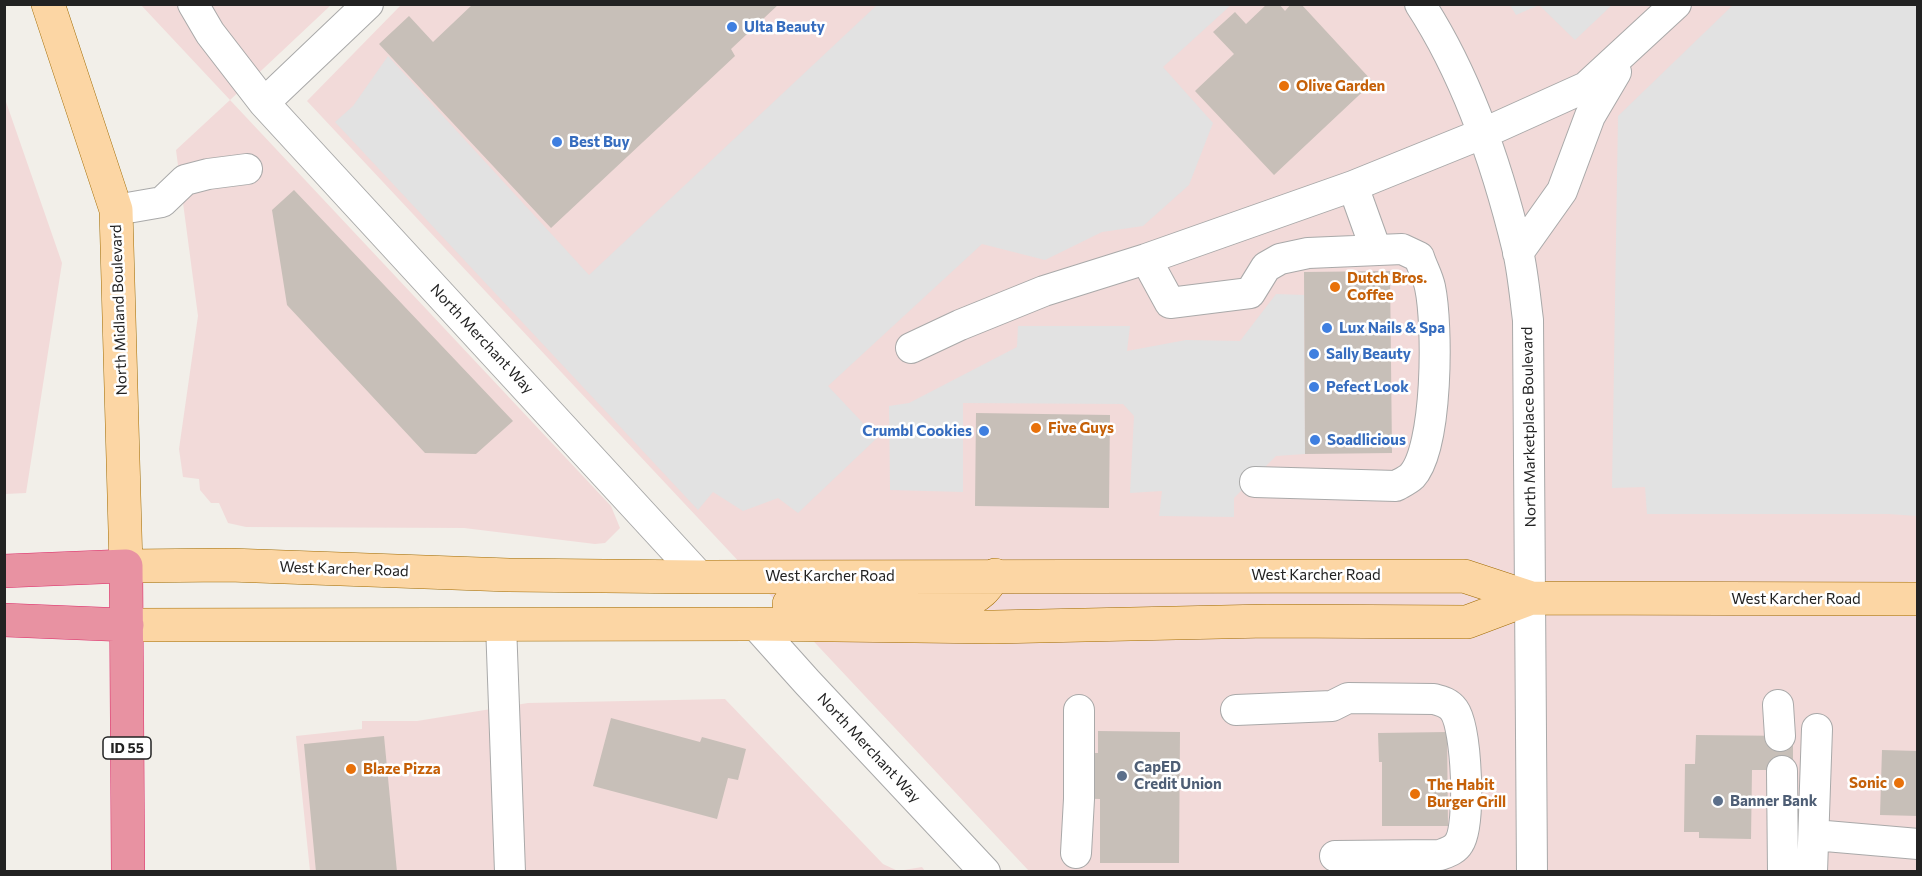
<!DOCTYPE html>
<style>
body{margin:0}
#map{position:relative;width:1922px;height:876px;overflow:hidden;background:#f2efe9;font-family:Commissioner,sans-serif}
canvas{display:block}
.frame{position:absolute;inset:0;border:6px solid #222;pointer-events:none}
</style>
<div id="map">
<canvas width="1922" height="876"></canvas>
<div class="frame"></div>
</div>
<script>
const context = document.querySelector('canvas').getContext('2d');
context.lineJoin = 'round';
function paint(path, color) { context.fillStyle = color; context.fill(path, 'evenodd'); }
function stroke(path, color, width, dash) { context.strokeStyle = color; context.lineWidth = width; context.lineCap = dash ? 'butt' : 'round'; context.setLineDash(dash || []); context.stroke(path); }
function write(font, color, halo, rows, align = 'center') {
  context.font = font + ' Commissioner,sans-serif'; context.lineWidth = 5; context.setLineDash([]); context.textBaseline = 'middle'; context.strokeStyle = halo; context.fillStyle = color; for (const [text, x, y, turn = 0] of rows) {
    context.save(); context.translate(x, y); context.rotate((+turn || 0) * Math.PI / 180); context.textAlign = isNaN(turn) ? turn : align; if (halo) context.strokeText(text, 0, 0); context.fillText(text, 0, 0); context.restore();
  }
}
const commercial = new Path2D(`
 M 141,5 L 331,5 L 230,100 L 611,506 L 620,528 L 605,543 L 595,544 L 464,528 L 246,527 L 228,523 L 219,503 L 211,503 L 200,490 L 199,479 L 183,477 L 179,449 L 198,316 L 176,150 L 230,100 Z
 M 401,5 L 1917,5 L 1917,871 L 1029,871 L 307,101 Z
 M 5,99 L 62,263 L 26,493 L 5,494 Z
 M 725,699 L 883,864 L 898,871 L 922,867 L 925,871 L 310,871 L 296,736 L 362,729 L 362,721 L 417,721 L 528,703 Z`);
const parking = new Path2D(`
 M 878,4 L 1231,5 L 1163,67 L 1213,123 L 1189,185 L 1143,226 L 1102,232 L 1045,260 L 982,244 L 828,386 L 877,438 L 798,513 L 778,498 L 743,511 L 713,492 L 698,510 L 335,122 L 353,106 L 388,56 L 589,275 Z
 M 1510,5 L 1612,5 L 1575,40 L 1539,5 L 1516,15 Z
 M 1733,5 L 1917,5 L 1917,516 L 1888,514 L 1647,514 L 1645,487 L 1612,488 L 1618,116 Z
 M 1276,294 L 1304,295 L 1305,454 L 1276,456 L 1234,498 L 1234,517 L 1159,516 L 1162,491 L 1130,493 L 1134,416 L 1123,404 L 963,403 L 963,492 L 890,490 L 889,406 L 909,403 L 1017,347 L 1018,326 L 1130,326 L 1127,351 L 1186,340 L 1240,341 Z`);
const building = new Path2D(`
 M 473,4 L 779,4 L 731,49 L 735,56 L 551,228 L 379,44 L 409,16 L 433,42 Z
 M 1267,4 L 1279,4 L 1285,11 L 1291,4 L 1301,4 L 1373,82 L 1274,175 L 1195,91 L 1234,54 L 1213,32 L 1235,12 L 1246,24 Z
 M 294,190 L 513,421 L 476,454 L 425,453 L 287,305 L 272,210 Z
 M 1390,271 L 1392,453 L 1305,454 L 1304,272 Z
 M 976,413 L 1110,415 L 1109,508 L 975,506 Z
 M 611,718 L 700,742 L 702,737 L 746,749 L 738,780 L 728,778 L 717,819 L 593,786 Z
 M 1098,731 L 1180,732 L 1179,863 L 1100,863 L 1100,799 L 1064,798 L 1064,753 L 1098,753 Z
 M 1447,732 L 1448,826 L 1382,826 L 1382,762 L 1379,762 L 1378,733 Z
 M 1696,735 L 1793,736 L 1793,770 L 1752,770 L 1751,839 L 1699,838 L 1699,832 L 1684,832 L 1685,764 L 1695,764 Z
 M 384,736 L 397,872 L 316,872 L 304,744 Z
 M 1882,750 L 1918,751 L 1918,816 L 1880,815 Z`);
const minor = new Path2D(`
 M 193,4 L 210,33 L 264,103 L 700,577
 M 1420,4 C 1467,76 1498,168 1518,251 C 1523,273 1525,297 1528,320 L 1532,872
 M 264,103 L 368,4
 M 1353,186 L 1376,250
 M 116,210 L 162,202 L 185,180 L 208,174 L 247,169
 M 1518,253 L 1562,191 L 1590,116 L 1616,72
 M 1146,259 L 1170,303 L 1250,293 L 1266,267 L 1280,259 L 1308,253 L 1402,249 L 1419,257 C 1422,267 1428,277 1430,287 C 1438,325 1438,448 1412,476 C 1408,480 1401,483 1396,486 L 1255,482
 M 911,348 L 960,325 L 1044,291 L 1146,259 L 1353,186 L 1484,133 L 1586,87 L 1676,4
 M 501,624 L 510,872
 M 755,624 L 807,682 L 985,872
 M 1778,705 L 1780,736
 M 1236,710 L 1332,706 L 1348,698 L 1434,699 C 1442,701 1449,703 1454,710 C 1467,728 1471,825 1459,843 C 1455,850 1448,852 1440,855 L 1335,856
 M 1782,771 L 1783,872
 M 1814,835 L 1918,844
 M 1076,853 L 1079,799 L 1079,710
 M 1812,872 L 1817,729`);
const major = new Path2D(`
 M 48,4 L 116,210 L 126,566 L 229,565 L 509,575 L 700,577 L 1464,576 L 1531,598 L 1918,599
 M 789,604 L 794,602 L 963,601 C 979,598 986,588 995,575
 M 127,625 L 755,624 L 994,627 L 1267,621 L 1467,622 L 1531,598`);
const highway = new Path2D(`
 M 4,571 L 126,566 L 128,872
 M 4,620 L 127,625`);
const markers = [
 [732,27,6,"#3f7fe0"],
 [1284,86,6,"#e8710a"],
 [557,142,6,"#3f7fe0"],
 [1335,287,6,"#e8710a"],
 [1327,328,6,"#3f7fe0"],
 [1314,354,6,"#3f7fe0"],
 [1314,387,6,"#3f7fe0"],
 [1036,428,6,"#e8710a"],
 [984,431,6,"#3f7fe0"],
 [1315,440,6,"#3f7fe0"],
 [351,769,6,"#e8710a"],
 [1122,776,6,"#5c6f8a"],
 [1899,783,6,"#e8710a"],
 [1415,794,6,"#e8710a"],
 [1718,801,6,"#5c6f8a"]
];
const shields = [
 [127,748,48]
];
const shieldNames = [
 ["ID 55",127,748]
];
const shopNames = [
 ["Ulta Beauty",744,27],
 ["Best Buy",569,142],
 ["Lux Nails & Spa",1339,328],
 ["Sally Beauty",1326,354],
 ["Pefect Look",1326,387],
 ["Crumbl Cookies",972,431,"right"],
 ["Soadlicious",1327,440]
];
const foodNames = [
 ["Olive Garden",1296,86],
 ["Dutch Bros.",1347,278],
 ["Coffee",1347,295],
 ["Five Guys",1048,428],
 ["Blaze Pizza",363,769],
 ["Sonic",1887,783,"right"],
 ["The Habit",1427,785],
 ["Burger Grill",1427,802]
];
const streetNames = [
 ["North Midland Boulevard",119,310,-92],
 ["North Merchant Way",482,339,47],
 ["North Marketplace Boulevard",1529,427,-91],
 ["West Karcher Road",344,569,2],
 ["West Karcher Road",1316,575],
 ["West Karcher Road",830,576],
 ["West Karcher Road",1796,599],
 ["North Merchant Way",869,748,47]
];
const serviceNames = [
 ["CapED",1134,767],
 ["Credit Union",1134,784],
 ["Banner Bank",1730,801]
];
paint(commercial, '#f2dad9');
paint(parking, '#e2e2e2');
paint(building, '#c7bfb8');
stroke(minor, '#a9a9a9', 32);
stroke(major, '#a06b00', 34);
stroke(highway, '#dc2a67', 34);
stroke(minor, '#fff', 30);
stroke(major, '#fcd6a4', 33);
stroke(highway, '#e892a2', 33);
for (const [x, y, r, color] of markers) { const dot = new Path2D(); dot.arc(x, y, r, 0, 2 * Math.PI); context.fillStyle = color; context.fill(dot); stroke(dot, '#fff', 2); }
for (const [x, y, w] of shields) { const box = new Path2D(); box.roundRect(x - w / 2, y - 11, w, 22, 4.5); context.fillStyle = '#fff'; context.fill(box); stroke(box, '#222', 1.5); }
write('bold 14px', '#222', null, shieldNames);
write('bold 15px', '#366cbe', '#fff', shopNames, 'left');
write('bold 15px', '#c56008', '#fff', foodNames, 'left');
write('15px', '#222', '#fff', streetNames);
write('bold 15px', '#4e5e75', '#fff', serviceNames, 'left');
</script>
